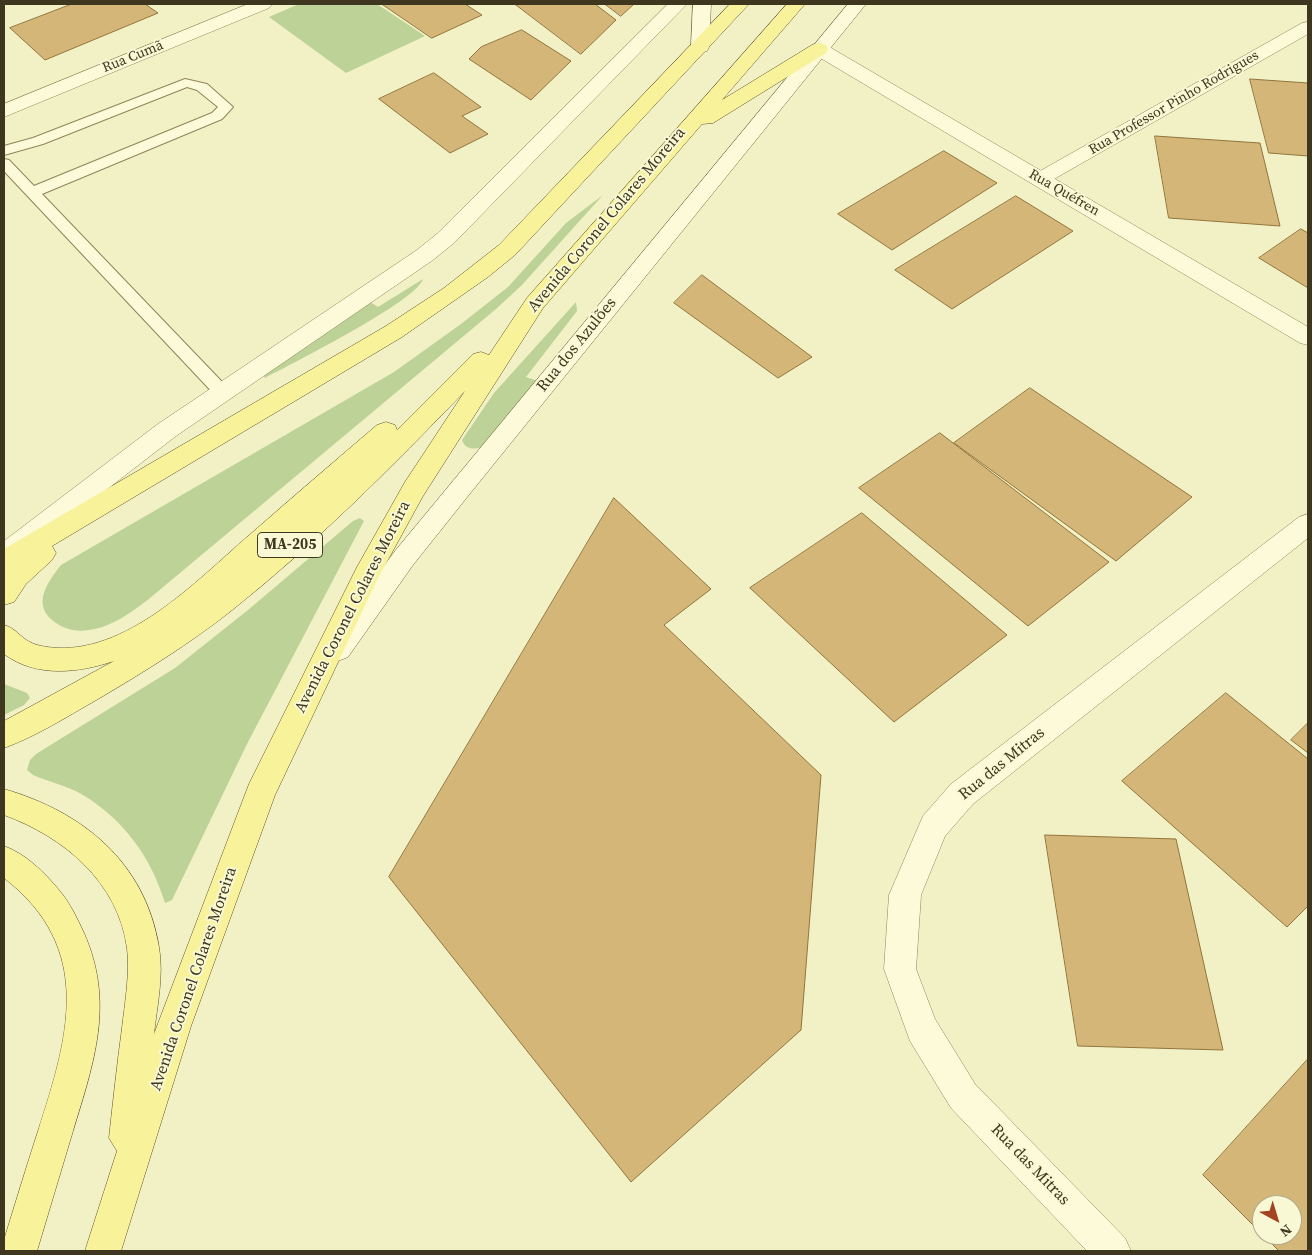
<!DOCTYPE html>
<meta charset="utf-8">
<style>
body{margin:0}
#map{position:relative;width:1312px;height:1255px;overflow:hidden;background:#f2f1c5;font-family:"Source Serif 4",serif}
canvas{display:block}
.frame{position:absolute;inset:0;border:5px solid #3e361e;pointer-events:none}
.north{position:absolute;left:1252px;top:1195px;width:50px;height:50px;box-sizing:border-box;background:#f9f8d5;border:1px solid #aeaa8c;border-radius:50%;rotate:141deg;font-size:14px;font-weight:700;line-height:20px;text-align:center;color:#3e361e}
.north::after{content:'';display:block;margin:auto;width:18px;height:22px;background:#a44423;clip-path:polygon(50% 0,100% 100%,50% 72%,0 100%)}
</style>
<div id="map">
<canvas width="1312" height="1255"></canvas>
<div class="frame"></div>
<div class="north">N</div>
</div>
<script>
const context = document.querySelector('canvas').getContext('2d');
context.lineJoin = 'round';
function paint(path, color) { context.fillStyle = color; context.fill(path, 'evenodd'); }
function stroke(path, color, width, dash) { context.strokeStyle = color; context.lineWidth = width; context.lineCap = dash ? 'butt' : 'round'; context.setLineDash(dash || []); context.stroke(path); }
function write(font, color, halo, rows, align = 'center') {
  context.font = font + ' "Source Serif 4",serif'; context.lineWidth = 4; context.setLineDash([]); context.textBaseline = 'middle'; context.strokeStyle = halo; context.fillStyle = color; for (const [text, x, y, turn = 0] of rows) {
    context.save(); context.translate(x, y); context.rotate((+turn || 0) * Math.PI / 180); context.textAlign = isNaN(turn) ? turn : align; if (halo) context.strokeText(text, 0, 0); context.fillText(text, 0, 0); context.restore();
  }
}
const green = new Path2D(`
 M 299,4 L 377,4 L 425,36 L 346,73 L 269,17 Z
 M 603,195 L 521,286 L 496,309 L 150,598 C 132,612 112,627 89,630 C 78,632 66,630 56,623 C 31,606 46,584 61,565 L 394,372 L 461,324 L 508,287 L 566,223 Z
 M 423,279 C 417,301 291,364 265,378 L 262,374 L 370,302 L 378,307 Z
 M 576,302 L 577,311 L 526,377 L 538,381 L 488,445 C 478,449 466,452 462,440 L 494,393 Z
 M 360,518 L 364,521 L 247,744 L 172,900 L 165,903 C 151,857 124,820 83,795 C 68,786 49,782 33,775 L 27,770 L 30,760 L 36,754 L 175,668 L 248,610 L 353,521 Z
 M 4,684 L 27,693 L 30,698 L 24,705 L 4,715 Z`);
const building = new Path2D(`
 M 72,4 L 145,4 L 158,13 L 45,60 L 10,28 Z
 M 382,4 L 465,4 L 482,15 L 432,38 Z
 M 515,4 L 595,4 L 616,20 L 581,54 Z
 M 605,4 L 634,4 L 621,16 Z
 M 522,30 L 571,61 L 531,100 L 469,59 L 481,47 Z
 M 434,73 L 481,107 L 462,116 L 488,134 L 450,153 L 379,99 Z
 M 1250,79 L 1308,83 L 1308,156 L 1269,153 Z
 M 1155,136 L 1260,143 L 1280,226 L 1169,218 Z
 M 944,151 L 997,183 L 892,250 L 838,214 Z
 M 1016,196 L 1073,231 L 952,309 L 895,270 Z
 M 1301,229 L 1308,233 L 1308,288 L 1259,258 Z
 M 702,275 L 812,357 L 778,378 L 674,303 Z
 M 1030,388 L 1192,497 L 1116,561 L 954,443 Z
 M 940,433 L 1109,562 L 1028,626 L 859,488 Z
 M 614,498 L 711,589 L 664,625 L 821,775 L 801,1030 L 631,1182 L 389,877 Z
 M 862,513 L 1007,635 L 894,722 L 750,588 Z
 M 1226,693 L 1308,759 L 1308,906 L 1287,927 L 1122,781 Z
 M 1308,723 L 1308,753 L 1291,740 Z
 M 1045,835 L 1176,839 L 1223,1050 L 1078,1046 Z
 M 1308,1059 L 1308,1251 L 1279,1251 L 1263,1235 L 1292,1235 L 1292,1205 L 1262,1205 L 1262,1234 L 1203,1175 Z`);
const service = new Path2D(`
 M 185,79 L 207,84 L 233,107 L 222,119 L 42,194 L 227,387 L 230,391 L 227,395 L 221,397 L 215,395 L 4,171 L 4,159 L 9,160 L 34,186 L 212,113 L 218,107 L 197,90 L 187,87 L 43,144 L 4,155 L 4,146 L 33,138 Z`);
const minor = new Path2D(`
 M 1308,22 L 1308,34 L 1047,183 L 1040,185 L 1033,183 L 1030,179 L 1033,175 L 1302,23 Z`);
const tertiary = new Path2D(`
 M 248,4 L 272,4 L 269,8 L 4,117 L 4,104 Z
 M 668,4 L 687,4 L 454,243 L 433,260 L 176,436 L 13,562 L 4,565 L 4,541 L 158,424 L 417,250 L 438,233 Z
 M 819,43 L 826,45 L 1308,327 L 1308,345 L 1300,343 L 812,53 L 810,49 L 812,45 Z
 M 1308,514 L 1308,538 L 973,804 L 945,836 L 921,895 L 916,969 L 935,1019 L 975,1084 L 1125,1238 L 1131,1251 L 1087,1251 L 951,1108 L 910,1041 L 884,969 L 889,895 L 923,816 L 951,784 L 1299,517 Z`);
const secondary = new Path2D(`
 M 693,4 L 711,4 L 709,47 L 707,51 L 700,53 L 693,51 L 691,47 Z
 M 848,4 L 866,4 L 468,496 L 413,565 L 348,657 L 338,661 L 328,657 L 324,649 L 328,641 L 395,551 Z`);
const primary = new Path2D(`
 M 730,4 L 749,4 L 515,255 L 488,277 L 402,337 L 52,546 L 56,553 L 52,560 L 26,584 L 14,602 L 4,605 L 4,549 L 386,326 L 444,288 L 499,245 Z
 M 787,4 L 805,4 L 722,100 L 812,45 L 819,43 L 826,45 L 828,49 L 826,53 L 713,123 L 702,124 L 543,308 L 423,496 L 378,578 L 275,795 L 191,1026 L 121,1251 L 85,1251 L 117,1151 L 109,1138 C 113,1101 117,1065 122,1028 C 125,1002 130,974 127,948 C 118,882 64,837 4,815 L 4,789 C 83,812 145,862 159,947 C 164,976 157,1006 154,1034 L 249,784 L 357,567 L 405,482 L 465,391 C 391,468 314,545 231,611 C 189,644 144,672 98,699 C 68,716 37,736 4,748 L 4,721 L 114,661 C 79,673 36,678 4,654 L 4,625 C 14,628 17,633 25,639 C 34,646 46,647 57,648 C 133,651 201,576 254,531 C 295,495 336,460 377,425 L 386,422 L 395,425 L 397,430 L 473,354 L 481,352 L 489,355 L 527,298 Z
 M 4,846 C 26,854 44,872 59,890 C 70,903 77,918 84,933 C 115,1003 94,1062 73,1131 C 61,1171 49,1211 37,1251 L 4,1251 L 4,1240 C 15,1204 26,1168 38,1131 C 68,1038 96,949 4,878 Z`);
const farStreetnames = [
 ["Rua Cumã",133,57,-22],
 ["Rua Professor Pinho Rodrigues",1174,103,-30],
 ["Rua Quéfren",1064,193,30]
];
const shields = [
 [290,545,65]
];
const shieldNames = [
 ["MA-205",290,545]
];
const streetNames = [
 ["Avenida Coronel Colares Moreira",607,220,-50],
 ["Rua dos Azulões",577,345,-51],
 ["Avenida Coronel Colares Moreira",353,607,-63],
 ["Rua das Mitras",1002,764,-39],
 ["Avenida Coronel Colares Moreira",194,979,-71],
 ["Rua das Mitras",1030,1165,46]
];
paint(green, '#bcd297');
paint(building, '#d4b678');
stroke(building, '#91743c', 1);
stroke(service, '#8f8459', 2);
stroke(minor, '#8f8459', 1);
stroke(tertiary, '#8f8459', 1);
stroke(secondary, '#71653c', 1);
stroke(primary, '#5d502d', 1);
paint(service, '#fcfad9');
paint(minor, '#fcfad9');
paint(tertiary, '#fcfad9');
paint(secondary, '#fcfad9');
paint(primary, '#f8f39a');
write('14px', '#3e361e', '#f9f8d5', farStreetnames);
for (const [x, y, w] of shields) { const box = new Path2D(); box.roundRect(x - w / 2, y - 12.5, w, 25, 4); context.fillStyle = '#f9f8d5'; context.fill(box); stroke(box, '#3e361e', 1); }
write('bold 15px', '#3e361e', null, shieldNames);
write('16px', '#3e361e', '#f9f8d5', streetNames);
</script>
